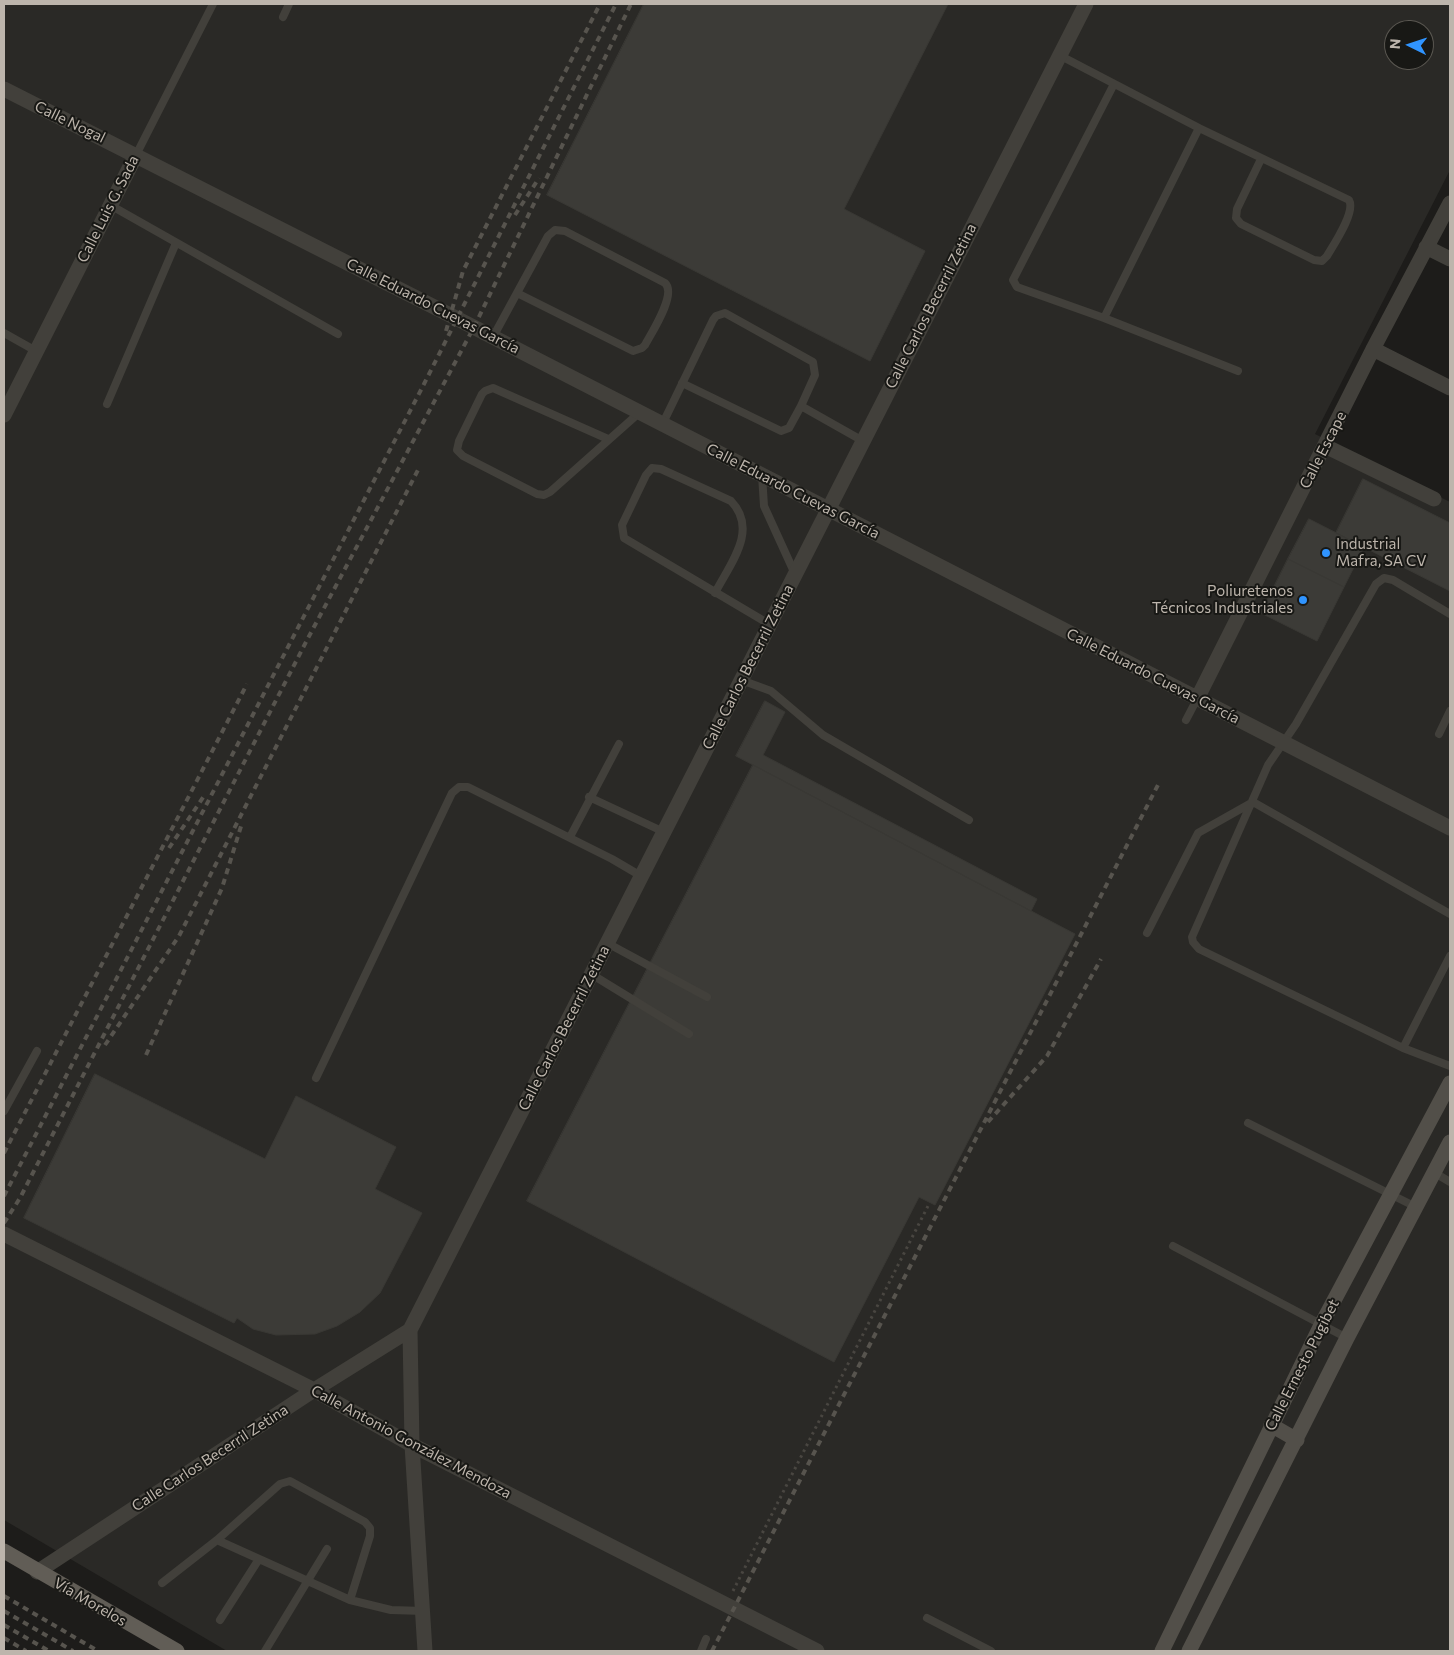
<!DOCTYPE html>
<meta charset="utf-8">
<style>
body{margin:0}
#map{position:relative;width:1454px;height:1655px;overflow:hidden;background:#1d1c1a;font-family:Commissioner,sans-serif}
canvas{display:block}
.frame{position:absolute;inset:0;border:5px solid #bdb5ac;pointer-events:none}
.north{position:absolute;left:1384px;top:20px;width:50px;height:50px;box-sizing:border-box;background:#181815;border:1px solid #5a5751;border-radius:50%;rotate:274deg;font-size:14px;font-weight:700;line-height:20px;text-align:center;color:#bdb5ac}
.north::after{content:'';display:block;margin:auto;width:18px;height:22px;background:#3094ff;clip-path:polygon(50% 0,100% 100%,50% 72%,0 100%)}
</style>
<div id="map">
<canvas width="1454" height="1655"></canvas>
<div class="frame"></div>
<div class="north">N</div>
</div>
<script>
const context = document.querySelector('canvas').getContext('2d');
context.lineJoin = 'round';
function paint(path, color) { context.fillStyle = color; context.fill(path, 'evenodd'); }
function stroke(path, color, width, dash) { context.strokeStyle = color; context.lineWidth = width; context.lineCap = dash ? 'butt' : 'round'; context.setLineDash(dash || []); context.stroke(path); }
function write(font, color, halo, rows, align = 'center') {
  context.font = font + ' Commissioner,sans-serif'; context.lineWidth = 4; context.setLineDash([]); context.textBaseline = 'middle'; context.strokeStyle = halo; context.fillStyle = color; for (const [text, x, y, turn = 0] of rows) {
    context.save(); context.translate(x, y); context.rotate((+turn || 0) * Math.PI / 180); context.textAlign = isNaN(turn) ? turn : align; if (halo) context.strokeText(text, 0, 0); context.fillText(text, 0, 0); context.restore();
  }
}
const built = new Path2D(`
 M 4,4 L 1450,4 L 1450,170 L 1315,434 L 1450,502 L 1450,1651 L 227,1651 L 4,1520 ZM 1394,30 L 1424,30 L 1424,60 L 1394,60 Z`);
const building = new Path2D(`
 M 644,4 L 948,4 L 844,209 L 925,251 L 870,361 L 547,195 Z
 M 1363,479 L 1450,523 L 1450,591 L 1336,533 Z
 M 1309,519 L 1364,547 L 1344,587 L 1288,559 Z
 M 1288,559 L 1344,587 L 1317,641 L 1261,613 Z
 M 765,701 L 785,712 L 763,755 L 1037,899 L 1031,911 L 736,756 Z
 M 753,765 L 1075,934 L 935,1205 L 919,1197 L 834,1362 L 527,1201 Z
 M 95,1074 L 265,1159 L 296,1096 L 396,1147 L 375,1189 L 422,1213 L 380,1293 L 360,1312 L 337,1326 L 315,1334 L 276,1335 L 253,1329 L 237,1318 L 234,1323 L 24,1218 Z`);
const path = new Path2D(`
 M 733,1591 L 929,1204`);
const lane = new Path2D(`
 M 283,17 L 289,4
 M 1059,55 L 1199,128 L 1104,318 L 1017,287 L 1013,280 L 1114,84
 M 1199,128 L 1349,200 C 1356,212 1334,244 1327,256 L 1322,261 L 1314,260 L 1241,224 L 1236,218 L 1237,209 L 1261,159
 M 136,155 L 213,4
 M 110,205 L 338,334
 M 1104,318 L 1238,371
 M 4,333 L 36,351
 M 493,337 L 548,236 L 555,230 L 565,231 L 665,283 C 677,294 652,332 645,345 L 642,348 L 633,351 L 517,293
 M 682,383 L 781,431 L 789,428 L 801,406
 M 107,404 L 176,243
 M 662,425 L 713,320 L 716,316 L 725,313 L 813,362 L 815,375 L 801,406 L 863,441
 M 608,439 L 493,388 L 485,391 L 482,394 L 459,441 L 457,450 L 463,456 L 537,494 L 544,495 L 550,492 L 639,413
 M 762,475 L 764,506 L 795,574
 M 715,593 C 730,564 759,530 731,501 L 661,469 L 652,468 L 646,475 L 622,525 L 624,538 L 769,624
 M 1450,614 L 1393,580 L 1384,578 L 1376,584 L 1296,724 L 1268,765 L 1192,937 L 1193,942 L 1199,949 L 1403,1048 L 1450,956
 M 741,680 L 771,691 L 823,735 L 969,820
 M 1186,720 L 1197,699
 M 1439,734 L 1450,711
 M 589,797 L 664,832
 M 570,837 L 619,744
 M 1147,933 L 1198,833 L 1253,802 L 1450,914
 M 607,943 L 707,997
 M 591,974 L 689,1034
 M 1403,1048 L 1450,1066
 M 316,1078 L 452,793 L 459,787 L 468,787 L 612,859 L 641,876
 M 4,1111 L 37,1051
 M 1248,1123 L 1416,1207
 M 1435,1173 L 1450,1182
 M 1173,1246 L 1347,1338
 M 217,1540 L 350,1600 L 391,1610 L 424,1611
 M 162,1583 L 217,1540 L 280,1484 L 290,1481 L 365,1522 L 370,1528 L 370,1536 L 350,1600
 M 927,1618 L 991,1651
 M 220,1620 L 259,1559
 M 265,1651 L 327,1549
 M 701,1651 L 706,1639`);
const street = new Path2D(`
 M 4,89 L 450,315 L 1450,828
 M 1426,247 L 1450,259
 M 1373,349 L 1450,388
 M 4,415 L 136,155
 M 1325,446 L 1434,499
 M 1197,699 L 1373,349 L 1450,203
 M 4,1234 L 314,1390 L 412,1445 L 817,1651
 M 37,1572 L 314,1390 L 410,1330
 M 425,1651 L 412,1445 L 410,1330 L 1086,4`);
const secondary = new Path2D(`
 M 1271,1425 L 1297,1440
 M 1162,1651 L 1322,1323 L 1450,1083
 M 1189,1651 L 1347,1338 L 1450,1142`);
const primary = new Path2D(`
 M 4,1551 L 177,1651`);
const rail = new Path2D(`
 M 515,215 L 539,178
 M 446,331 L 463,271 L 600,4
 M 169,848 L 204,796
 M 105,1045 L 179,936 L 419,468
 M 146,1055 L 222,888 L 242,823
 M 988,1122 L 1047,1056 L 1101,959
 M 4,1153 L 247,684
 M 4,1196 L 424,384 L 616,4
 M 4,1223 L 20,1198 L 307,640 L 474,327 L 631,4
 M 4,1596 L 98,1651
 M 4,1611 L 73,1651
 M 4,1625 L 49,1651
 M 4,1638 L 26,1651
 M 712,1651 L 1160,781`);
const markers = [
 [1326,553,5,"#3094ff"],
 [1303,600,5,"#3094ff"]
];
const streetNames = [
 ["Calle Nogal",70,122,26],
 ["Calle Luis G. Sada",108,209,-63],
 ["Calle Eduardo Cuevas García",433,306,27],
 ["Calle Carlos Becerril Zetina",931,306,-63],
 ["Calle Escape",1323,450,-63],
 ["Calle Eduardo Cuevas García",793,491,27],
 ["Calle Carlos Becerril Zetina",748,667,-63],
 ["Calle Eduardo Cuevas García",1153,676,27],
 ["Calle Carlos Becerril Zetina",564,1028,-63],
 ["Calle Ernesto Pugibet",1302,1365,-63],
 ["Calle Antonio González Mendoza",411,1442,28],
 ["Calle Carlos Becerril Zetina",210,1458,-33],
 ["Vía Morelos",90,1602,30]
];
const poiNames = [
 ["Industrial",1336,544],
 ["Mafra, SA CV",1336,561],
 ["Poliuretenos",1293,591,"right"],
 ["Técnicos Industriales",1293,608,"right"]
];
paint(built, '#2a2926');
paint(building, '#3c3b37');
stroke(building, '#393834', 1);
stroke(path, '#494641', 3, [2.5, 4]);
stroke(lane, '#42403b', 8);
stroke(street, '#42403b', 15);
stroke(secondary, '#524f49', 15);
stroke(primary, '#615d56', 15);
stroke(rail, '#57544e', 4, [6, 5]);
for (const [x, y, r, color] of markers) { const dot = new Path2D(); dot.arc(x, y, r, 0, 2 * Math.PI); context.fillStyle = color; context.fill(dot); stroke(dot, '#181815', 2); }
write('15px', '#bdb5ac', '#181815', streetNames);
write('15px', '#bdb5ac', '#181815', poiNames, 'left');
</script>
